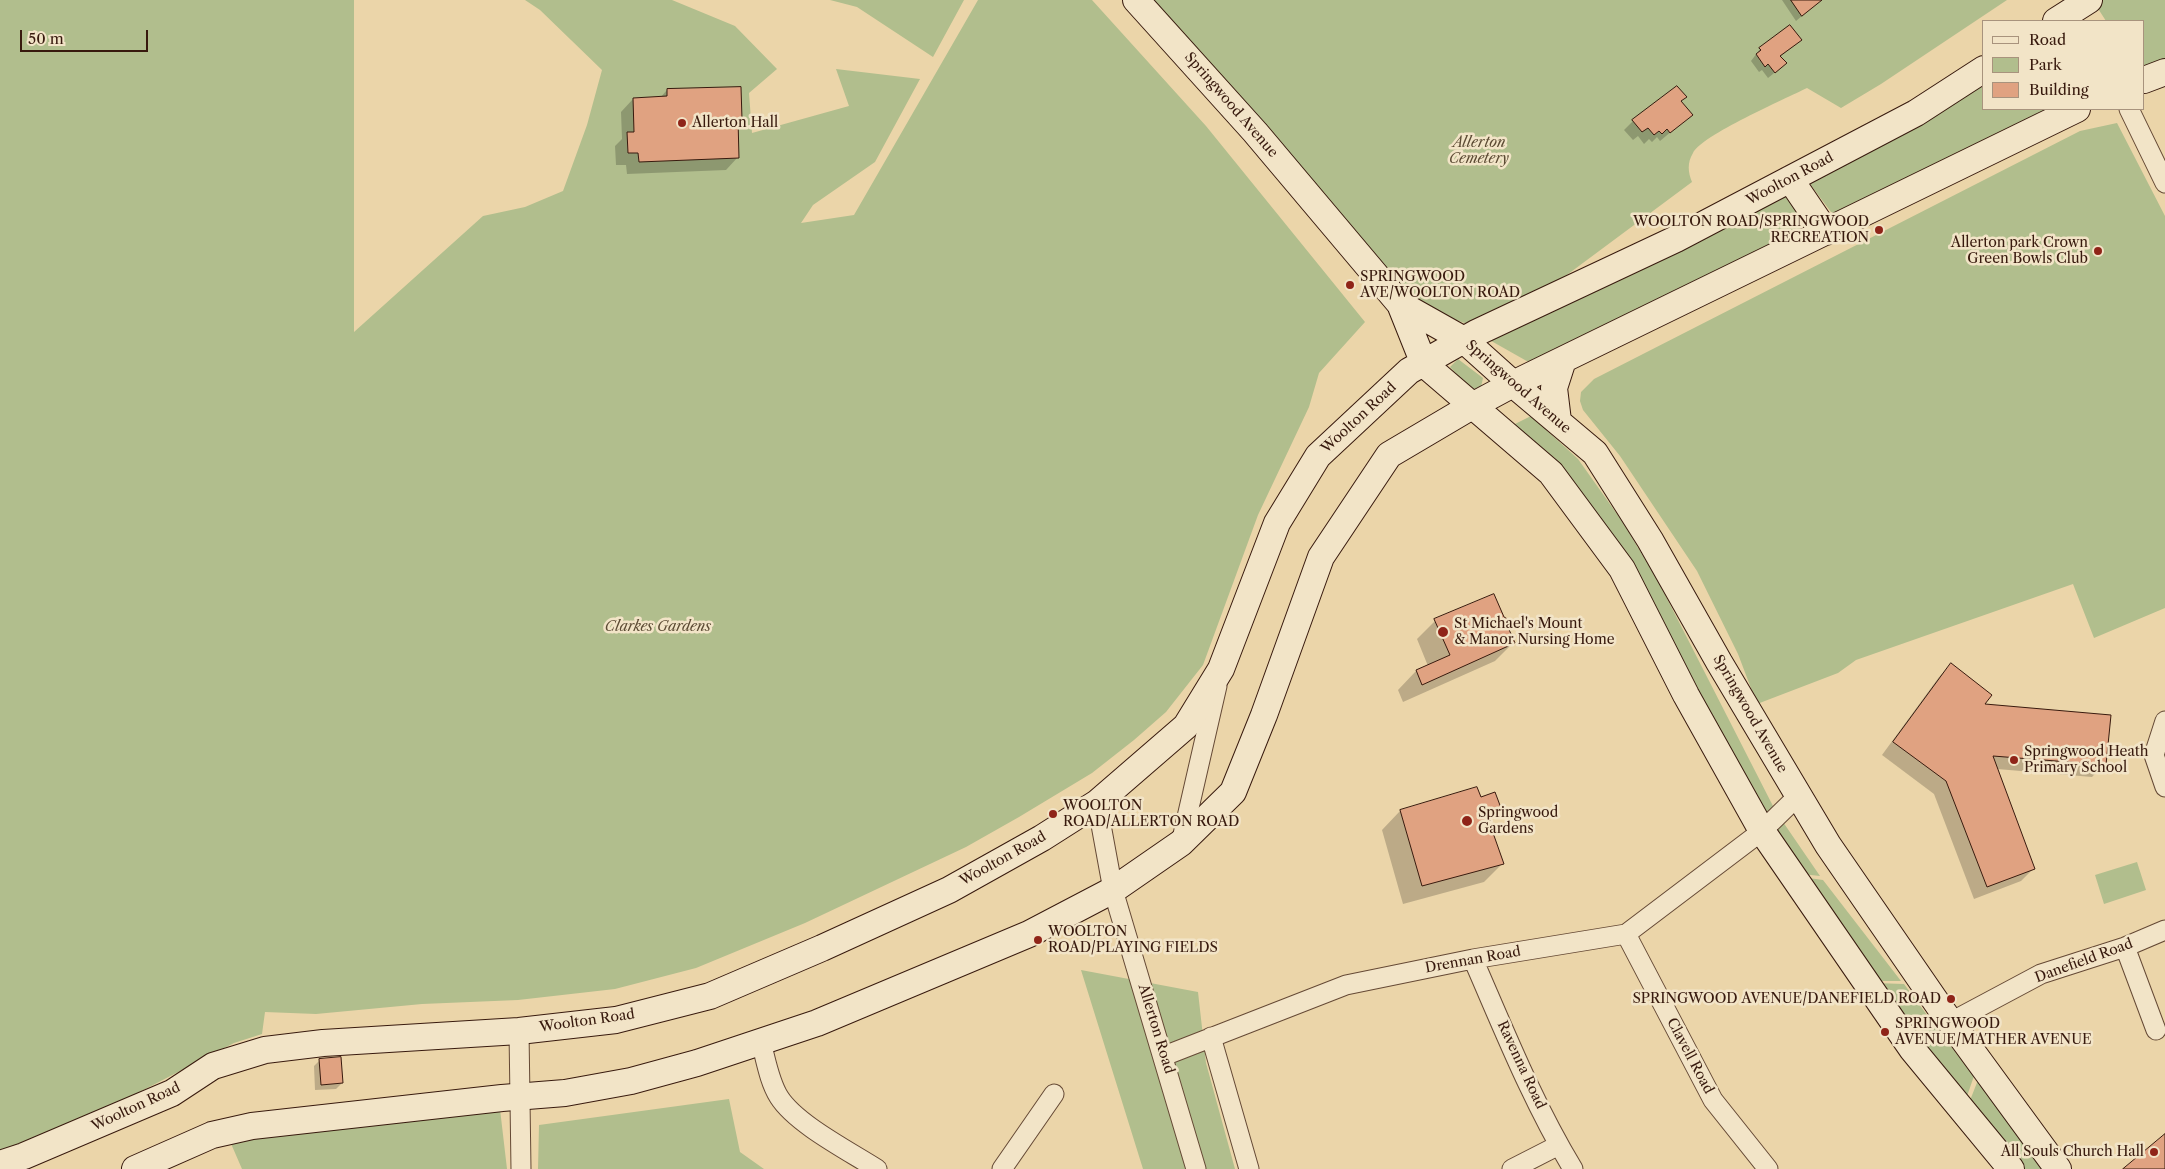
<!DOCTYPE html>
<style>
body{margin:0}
#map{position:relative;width:2165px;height:1169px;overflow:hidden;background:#ebd5a9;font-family:"Libre Caslon Text",serif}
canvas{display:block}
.legend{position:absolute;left:1982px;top:20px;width:162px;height:90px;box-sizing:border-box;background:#f2e4c7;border:1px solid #a8937d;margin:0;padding:6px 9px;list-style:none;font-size:15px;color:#381a0e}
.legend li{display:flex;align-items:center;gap:10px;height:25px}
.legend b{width:25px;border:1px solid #a8937d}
.scale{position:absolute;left:20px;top:30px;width:128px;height:22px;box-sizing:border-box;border:2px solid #381a0e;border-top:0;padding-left:6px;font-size:15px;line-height:18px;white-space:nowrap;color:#381a0e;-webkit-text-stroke:4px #f2e4c7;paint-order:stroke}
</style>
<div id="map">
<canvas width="2165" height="1169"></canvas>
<ul class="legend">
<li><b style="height:6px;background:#f2e4c7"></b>Road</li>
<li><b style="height:14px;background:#b1be8d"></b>Park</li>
<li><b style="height:14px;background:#e0a281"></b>Building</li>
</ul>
<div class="scale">50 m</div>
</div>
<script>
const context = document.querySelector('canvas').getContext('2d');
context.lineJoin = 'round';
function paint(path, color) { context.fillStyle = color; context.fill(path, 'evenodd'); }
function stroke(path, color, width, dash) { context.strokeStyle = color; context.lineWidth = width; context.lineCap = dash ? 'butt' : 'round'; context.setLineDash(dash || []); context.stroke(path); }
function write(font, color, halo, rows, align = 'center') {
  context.font = font + ' "Libre Caslon Text",serif'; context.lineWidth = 5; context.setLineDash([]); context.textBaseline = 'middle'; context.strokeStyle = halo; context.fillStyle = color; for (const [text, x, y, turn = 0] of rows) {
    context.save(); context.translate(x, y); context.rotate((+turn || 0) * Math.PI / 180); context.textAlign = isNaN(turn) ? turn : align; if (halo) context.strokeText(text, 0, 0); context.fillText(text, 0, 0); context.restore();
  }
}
const green = new Path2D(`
 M 0,0 L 354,0 L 354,332 L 483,216 L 525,207 L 563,191 L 587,125 L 602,70 L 540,10 L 525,0 L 672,0 L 735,26 L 777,69 L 749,93 L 752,133 L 849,106 L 836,69 L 920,79 L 875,162 L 813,205 L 801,223 L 854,215 L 978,0 L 1092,0 L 1206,126 L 1365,322 L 1319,373 L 1309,407 L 1258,515 L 1203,665 L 1166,712 L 1134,740 L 1092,773 L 1019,817 L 966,847 L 805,923 L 696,968 L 615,989 L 518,1000 L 422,1004 L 316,1014 L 265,1012 L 262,1034 L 234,1043 L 24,1152 L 0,1160 Z
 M 830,0 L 964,0 L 933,57 L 857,7 Z
 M 1147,0 L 2007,0 L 1881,84 L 1841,108 L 1807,88 C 1785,99 1702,135 1693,153 C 1687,163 1688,172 1692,182 L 1556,283 L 1470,325 L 1404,301 Z
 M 2103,0 L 2165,0 L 2165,62 L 2144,68 L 2144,21 L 2106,21 L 2097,7 Z
 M 1984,77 L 1984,109 L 2049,109 L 1834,214 L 1831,212 L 1810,184 L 1811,178 Z
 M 2117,123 L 2165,216 L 2165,608 L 2094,638 L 2073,584 L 1856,660 L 1838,673 L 1757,704 L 1738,654 L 1697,571 L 1620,456 L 1583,410 L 1580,401 L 1581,392 L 1594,379 L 2080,131 Z
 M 1792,188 L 1812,226 L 1532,364 L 1486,338 Z
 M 1458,359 L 1483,378 L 1481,387 L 1477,391 L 1471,390 L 1450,367 Z
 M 1531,416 L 1578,459 L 1622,521 L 1657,579 L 1774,808 L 1759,819 L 1680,668 L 1511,426 Z
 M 1783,822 L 1820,876 L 1793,873 L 1767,831 Z
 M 2137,862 L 2146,890 L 2104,904 L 2095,875 Z
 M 1794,876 L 1823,880 L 1901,981 L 1874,981 Z
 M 1081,970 L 1198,992 L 1206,1063 L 1235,1169 L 1143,1169 Z
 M 1875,983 L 1904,984 L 1930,1019 L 1913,1032 Z
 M 1932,1022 L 1974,1076 L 1966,1099 L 1916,1035 Z
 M 1978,1080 L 2047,1169 L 2020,1169 L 1969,1103 Z
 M 729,1099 L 740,1152 L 764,1169 L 538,1169 L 539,1125 Z
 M 500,1109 L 507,1169 L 242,1169 L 229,1139 Z`);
const shadow = new Path2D(`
 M 1782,0 L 1812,0 L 1809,10 L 1796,21 Z
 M 1801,40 L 1780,57 L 1779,69 L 1768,78 L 1762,70 L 1759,72 L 1751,61 L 1760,49 Z
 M 667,90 L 741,119 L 736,123 L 738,157 L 726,170 L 627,174 L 626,165 L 616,165 L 615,146 L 622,139 L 621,112 L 633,99 L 660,98 Z
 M 1691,115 L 1660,141 L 1657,137 L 1652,142 L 1649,139 L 1644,144 L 1638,136 L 1633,140 L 1624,130 L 1633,121 Z
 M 1435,621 L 1506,625 L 1513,643 L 1495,661 L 1403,702 L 1398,690 L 1416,671 L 1428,666 L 1417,639 Z
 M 1951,664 L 1983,705 L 2104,764 L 2092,777 L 1997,769 L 2033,869 L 2021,881 L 1974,899 L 1934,794 L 1882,755 L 1939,677 Z
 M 1476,789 L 1480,798 L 1499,807 L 1487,819 L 1503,863 L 1484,882 L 1403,904 L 1382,830 L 1400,811 Z
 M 320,1060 L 342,1083 L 336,1089 L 315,1090 L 314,1066 Z`);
const building = new Path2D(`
 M 1791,0 L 1822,0 L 1802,16 Z
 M 1790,25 L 1802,40 L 1780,56 L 1787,63 L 1775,73 L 1768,64 L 1765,67 L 1756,54 L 1761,50 L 1759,48 Z
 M 1677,86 L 1687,97 L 1681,101 L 1693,115 L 1670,133 L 1667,129 L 1662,134 L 1659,131 L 1654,135 L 1648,128 L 1642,132 L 1632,120 Z
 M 741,87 L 742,119 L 738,119 L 739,158 L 639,162 L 638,153 L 628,153 L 627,132 L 634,132 L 633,98 L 667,96 L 667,89 Z
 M 1494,594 L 1504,617 L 1511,621 L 1507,625 L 1515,643 L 1422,685 L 1416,670 L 1450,655 L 1434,619 Z
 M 1951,663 L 1992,695 L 1985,704 L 2111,715 L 2106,765 L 1993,756 L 2035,869 L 1987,887 L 1946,781 L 1893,742 Z
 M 1477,787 L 1481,797 L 1495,792 L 1501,808 L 1486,813 L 1504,864 L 1422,886 L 1400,810 Z
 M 341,1057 L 343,1083 L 321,1085 L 319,1059 Z
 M 2165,1134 L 2165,1169 L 2123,1169 Z`);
const street = new Path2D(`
 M 2129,109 L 2165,183
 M 2165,721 L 2154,755 L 2165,787
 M 1097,803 L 1113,890 L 1196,1169
 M 1181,843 L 1217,686
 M 1626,934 L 1713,1100 L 1768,1169
 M 2125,947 L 2156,1030
 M 1473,959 C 1504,1030 1533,1103 1573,1169
 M 1951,1022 L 2041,974 L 2125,947 L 2165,930
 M 519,1031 L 521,1169
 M 1211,1037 L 1249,1169
 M 761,1042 C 766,1060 769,1081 779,1097 C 796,1124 849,1151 877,1169
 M 1164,1056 L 1346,985 L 1473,959 L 1626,934 L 1762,831 L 1798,796
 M 1002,1169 L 1054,1094
 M 1512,1169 L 1559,1145`);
const secondary = new Path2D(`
 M 1136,0 L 1255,132 L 1400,304 L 1424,364 L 1551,473 L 1622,569 L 1686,695 L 1762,831 L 1912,1049 L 2011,1169
 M 2056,21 L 2089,0
 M 2144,80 L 2165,72
 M 1790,179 L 1826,232
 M 1400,304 L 1464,340 L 1513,384 L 1595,453 L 1650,540 L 1719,662 L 1828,845 L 1941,1009 L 2058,1169
 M 1558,421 L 1554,388 L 1563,360
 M 0,1164 L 24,1156 L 172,1093 L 213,1066 L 265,1050 L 323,1043 L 519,1031 L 616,1020 L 710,996 L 822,948 L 949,890 L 1042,838 L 1097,803 L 1186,726 L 1221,669 L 1277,523 L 1318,456 L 1409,371 L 1476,333 L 1676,239 L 1916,113 L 1984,69
 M 135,1169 L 212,1135 L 252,1126 L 502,1098 L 565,1093 L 631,1081 L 697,1063 L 817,1023 L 1029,934 L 1113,890 L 1181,843 L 1233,792 L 1264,715 L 1321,557 L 1389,455 L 1472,406 L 1513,384 L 2077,109`);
const markers = [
 [682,123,5,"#8f2418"],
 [1879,230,5,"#8f2418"],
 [2098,251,5,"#8f2418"],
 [1350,285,5,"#8f2418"],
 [1443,632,6,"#8f2418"],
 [2014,760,5,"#8f2418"],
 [1053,814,5,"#8f2418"],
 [1467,821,6,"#8f2418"],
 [1038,940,5,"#8f2418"],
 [1951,999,5,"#8f2418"],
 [1885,1032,5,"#8f2418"],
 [2154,1152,5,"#8f2418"]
];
const streetNames = [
 ["Springwood Avenue",1231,105,49],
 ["Woolton Road",1790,179,-28],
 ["Springwood Avenue",1518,387,41],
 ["Woolton Road",1359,418,-43],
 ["Springwood Avenue",1750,714,60],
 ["Woolton Road",1003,859,-29],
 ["Drennan Road",1473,960,-10],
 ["Danefield Road",2084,961,-20],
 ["Woolton Road",587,1021,-8],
 ["Allerton Road",1156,1029,73],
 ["Clavell Road",1690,1056,62],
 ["Ravenna Road",1521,1065,65],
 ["Woolton Road",136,1107,-25]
];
const poiNames = [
 ["Allerton Hall",692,123],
 ["WOOLTON ROAD/SPRINGWOOD",1869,222,"right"],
 ["RECREATION",1869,238,"right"],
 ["Allerton park Crown",2088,243,"right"],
 ["Green Bowls Club",2088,259,"right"],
 ["SPRINGWOOD",1360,277],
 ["AVE/WOOLTON ROAD",1360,293],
 ["St Michael's Mount",1454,624],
 ["& Manor Nursing Home",1454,640],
 ["Springwood Heath",2024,752],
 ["Primary School",2024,768],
 ["WOOLTON",1063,806],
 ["ROAD/ALLERTON ROAD",1063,822],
 ["Springwood",1478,813],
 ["Gardens",1478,829],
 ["WOOLTON",1048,932],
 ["ROAD/PLAYING FIELDS",1048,948],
 ["SPRINGWOOD AVENUE/DANEFIELD ROAD",1941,999,"right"],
 ["SPRINGWOOD",1895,1024],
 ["AVENUE/MATHER AVENUE",1895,1040],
 ["All Souls Church Hall",2144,1152,"right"]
];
const parkNames = [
 ["Allerton",1479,143],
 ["Cemetery",1479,159],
 ["Clarkes Gardens",658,627]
];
paint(green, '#b1be8d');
paint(shadow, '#0003');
paint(building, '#e0a281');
stroke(building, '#381a0e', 1);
stroke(street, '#654935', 21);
stroke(secondary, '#381a0e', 28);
stroke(street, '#f2e4c7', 19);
stroke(secondary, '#f2e4c7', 26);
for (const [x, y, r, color] of markers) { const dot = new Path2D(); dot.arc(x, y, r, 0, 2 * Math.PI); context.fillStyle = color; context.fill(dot); stroke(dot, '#f2e4c7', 2); }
write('14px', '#381a0e', '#f2e4c7', streetNames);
write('14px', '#381a0e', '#f2e4c7', poiNames, 'left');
write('italic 14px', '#5c4b34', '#f2e4c7', parkNames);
</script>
